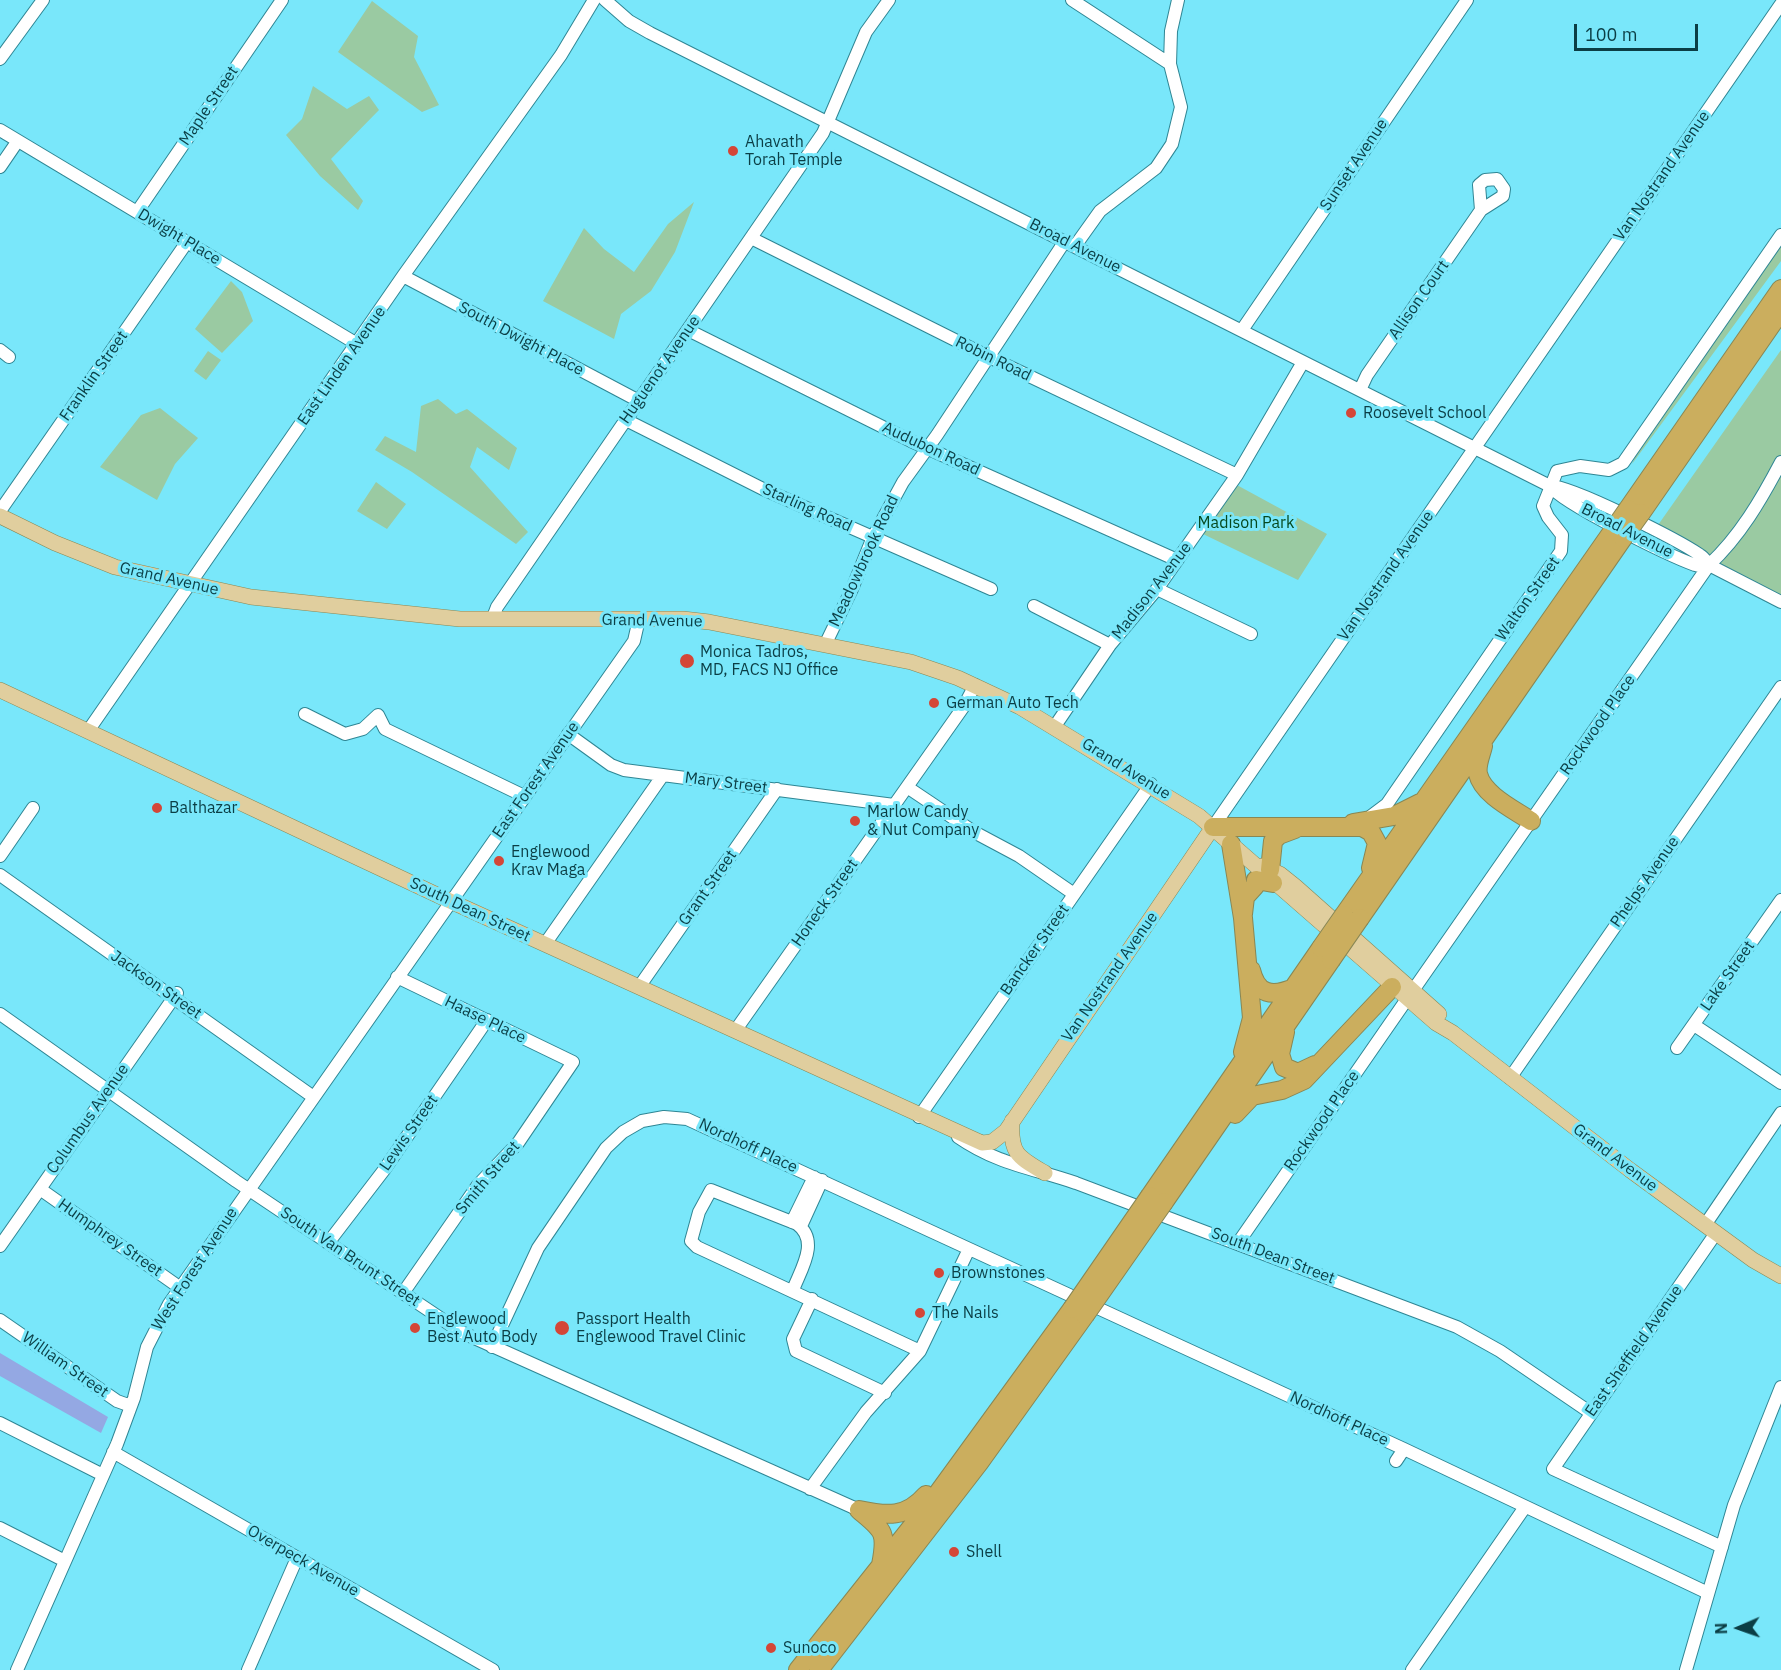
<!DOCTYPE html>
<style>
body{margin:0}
#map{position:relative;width:1781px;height:1670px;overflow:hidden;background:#79e7fa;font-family:"IBM Plex Sans",sans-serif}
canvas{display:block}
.north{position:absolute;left:1709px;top:1598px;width:60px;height:60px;-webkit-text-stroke:4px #79e7fa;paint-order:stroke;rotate:268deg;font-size:16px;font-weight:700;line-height:24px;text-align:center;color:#0b3e45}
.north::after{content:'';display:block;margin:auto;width:21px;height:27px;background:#0b3e45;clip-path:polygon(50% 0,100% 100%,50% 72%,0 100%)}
.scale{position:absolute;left:1574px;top:24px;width:124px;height:27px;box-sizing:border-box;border:3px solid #0b3e45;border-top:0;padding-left:8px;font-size:18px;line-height:21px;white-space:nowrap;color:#0b3e45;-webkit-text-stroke:4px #79e7fa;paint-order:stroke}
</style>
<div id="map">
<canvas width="1781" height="1670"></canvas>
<div class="north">N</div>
<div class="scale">100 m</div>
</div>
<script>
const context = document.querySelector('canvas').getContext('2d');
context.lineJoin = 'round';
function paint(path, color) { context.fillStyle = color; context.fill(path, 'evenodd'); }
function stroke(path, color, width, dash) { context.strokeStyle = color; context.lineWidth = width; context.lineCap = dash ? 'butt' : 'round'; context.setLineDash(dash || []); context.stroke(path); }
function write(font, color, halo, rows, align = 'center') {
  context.font = font + ' "IBM Plex Sans",sans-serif'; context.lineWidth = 6; context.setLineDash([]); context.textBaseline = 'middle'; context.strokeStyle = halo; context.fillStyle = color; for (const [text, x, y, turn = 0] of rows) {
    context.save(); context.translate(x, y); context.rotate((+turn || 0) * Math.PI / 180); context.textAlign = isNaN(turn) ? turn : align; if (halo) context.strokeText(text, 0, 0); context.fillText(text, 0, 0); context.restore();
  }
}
const green = new Path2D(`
 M 372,1 L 418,36 L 414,57 L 439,105 L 422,112 L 338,52 Z
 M 313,86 L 347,109 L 369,96 L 379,110 L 331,159 L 363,201 L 358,210 L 320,176 L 286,135 L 302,119 Z
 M 694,202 L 675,252 L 651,291 L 621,314 L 614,339 L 543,301 L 584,228 L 604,249 L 634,272 L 668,224 Z
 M 1781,236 L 1781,261 L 1632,464 L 1647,430 Z
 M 231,281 L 242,292 L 253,321 L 222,353 L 195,329 Z
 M 1781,350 L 1781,600 L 1651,535 Z
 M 208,351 L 221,360 L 206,380 L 194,371 Z
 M 438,399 L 456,414 L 467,409 L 517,448 L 509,470 L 477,447 L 470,467 L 528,532 L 516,544 L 412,472 L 375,450 L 385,436 L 416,452 L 421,406 Z
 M 160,408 L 198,438 L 175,464 L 157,500 L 100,467 L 141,415 Z
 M 376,482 L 406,504 L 387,529 L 357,511 Z
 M 1235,484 L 1327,534 L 1298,580 L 1203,534 Z`);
const water = new Path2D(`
 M 0,1353 L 108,1417 L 101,1433 L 0,1376 Z`);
const minor = new Path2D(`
 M 605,0 L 629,21 L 650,33 L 1550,486 C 1572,486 1678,540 1700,555 C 1704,557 1706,561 1709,565 L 1781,602
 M 1072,0 L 1170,64
 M 0,59 L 43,0
 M 0,130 L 357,344
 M 0,167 L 17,142
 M 137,212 L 282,0
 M 751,238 L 987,356 L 1237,475
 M 1075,246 L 1100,211 L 1156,168 L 1172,144 L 1181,107 L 1170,64 L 1171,31 L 1178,0
 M 403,276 L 639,401
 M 688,330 L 911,441 L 1177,560
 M 1242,330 L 1467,0
 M 0,350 L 9,357
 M 1360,390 L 1367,375 L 1481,210 L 1503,196 L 1504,189 L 1497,179 L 1485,180 L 1479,185 L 1481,210
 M 626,420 L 763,489 L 991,589
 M 1550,486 C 1563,504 1670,556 1695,565 C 1700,567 1704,566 1709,565
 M 0,511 L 187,242
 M 1157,589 L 1251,634
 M 1034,606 L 1110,645
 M 492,620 L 497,607 L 823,133 L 866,32 L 889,0
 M 826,643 L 852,589 L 873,537 L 903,482 L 937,435 L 1065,241
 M 305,714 L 345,734 L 363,729 L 378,715 L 385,729 L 524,796
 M 1055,726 L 1110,645 L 1157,589 L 1237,475 L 1303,362
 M 88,731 L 403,276 L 561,55 L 594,0
 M 568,734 L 611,765 L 624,770 L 894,805
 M 907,787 L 974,832 L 1019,856 L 1074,894
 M 1371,816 L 1387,804 L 1561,551 L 1562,535 L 1548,517 L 1543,506 L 1557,471 L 1580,466 L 1609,470 L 1623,463 L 1781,235
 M 1213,827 L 1781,4
 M 0,856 L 33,808
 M 0,875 L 312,1096
 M 545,944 L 663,775
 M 397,977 L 573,1062 L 518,1143 L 478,1185 L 403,1293
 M 639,987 L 777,789
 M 1414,989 L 1709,565 C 1740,536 1761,500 1781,462
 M 0,1014 L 236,1181 L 461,1332 L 859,1510
 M 1694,1025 L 1781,1083
 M 735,1031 L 964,706 L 975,685
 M 1677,1048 L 1781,900
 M 1510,1078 L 1781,687
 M 919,1117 L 1151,784
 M 958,1137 C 997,1164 1032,1168 1076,1183 L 1457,1327 L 1500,1351 L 1591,1413
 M 40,1189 L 179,1287
 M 792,1222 L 814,1177
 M 1705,1225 L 1781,1113
 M 801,1226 L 822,1180
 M 1716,1233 L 1553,1469 L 1722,1547
 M 328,1243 L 384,1170 L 487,1020
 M 1238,1243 L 1407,999
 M 0,1246 L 177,993
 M 793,1290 C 801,1269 820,1241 797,1224 L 711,1190 L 699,1212 L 691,1241 L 697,1247 L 920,1351
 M 812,1299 L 793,1339 L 796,1351 L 885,1393
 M 0,1320 L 117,1401 L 131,1406
 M 492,1347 L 538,1248 L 606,1148 L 623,1132 L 642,1121 L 664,1117 L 687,1119 L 1404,1449 L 1708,1593
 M 0,1423 L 103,1475
 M 113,1452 L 493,1670
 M 1396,1461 L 1404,1449
 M 810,1489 L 866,1412 L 920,1351 L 969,1249
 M 0,1528 L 65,1561
 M 17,1670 L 117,1444 L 134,1398 L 147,1347 L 169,1304 L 634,641 L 639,619
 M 248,1670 L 297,1558
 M 1412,1670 L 1525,1507
 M 1686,1670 L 1734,1505 L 1781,1387`);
const major = new Path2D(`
 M 0,516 L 55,543 L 115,567 L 251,597 L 460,619 L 683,619 L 709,622 L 911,662 L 958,678 L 1020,707 L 1199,816 L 1436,1023 L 1453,1033 L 1630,1170 L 1753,1260 L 1781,1276
 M 0,690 L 450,901 L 982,1143 L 992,1142 L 1006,1131 L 1213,827
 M 1262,866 L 1280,874 L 1295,886 L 1439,1014
 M 1012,1121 C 1010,1154 1018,1157 1045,1173`);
const highway = new Path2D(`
 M 1628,509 L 1781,289
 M 1641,513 L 1781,311
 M 1483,746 C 1481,755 1476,765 1478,774 C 1483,795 1515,810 1531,821
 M 1353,823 L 1394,816 L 1420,803
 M 1213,827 L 1362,827 L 1371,832 L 1377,843 L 1371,868
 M 1231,844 L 1243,918 L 1252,1018 L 1243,1052
 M 1270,870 L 1273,841 L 1279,835 L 1295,829
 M 1243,914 L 1245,897 L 1255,886 L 1256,880 L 1273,883
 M 1344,915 L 1612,532
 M 1360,918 L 1623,538
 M 1251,970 C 1257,995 1272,997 1294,988
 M 1285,1032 L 1280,1054 L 1284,1067 L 1298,1073 L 1315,1065
 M 1235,1114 L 1252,1096 L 1282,1090 L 1304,1080 L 1392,987
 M 1150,1196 L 1321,948
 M 1164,1202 L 1331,960
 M 859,1510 C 887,1516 906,1518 926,1495
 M 860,1511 C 885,1531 887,1534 881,1565
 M 798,1670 L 933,1500 L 1072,1309
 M 819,1670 L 979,1463 L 1085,1315`);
const highwayBridge = new Path2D(`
 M 1612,532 L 1628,509
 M 1623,538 L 1641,513
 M 1321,948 L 1344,915
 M 1331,960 L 1360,918
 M 1072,1309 L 1150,1196
 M 1085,1315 L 1164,1202`);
const markers = [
 [733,151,6,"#d44637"],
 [1351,413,6,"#d44637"],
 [687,661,8,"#d44637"],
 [934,703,6,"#d44637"],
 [157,808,6,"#d44637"],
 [855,821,6,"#d44637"],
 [499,861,6,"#d44637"],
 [939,1273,6,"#d44637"],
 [920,1313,6,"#d44637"],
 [415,1328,6,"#d44637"],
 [562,1328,8,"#d44637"],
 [954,1552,6,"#d44637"],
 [771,1648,6,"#d44637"]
];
const streetNames = [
 ["Maple Street",209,106,-56],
 ["Sunset Avenue",1354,165,-56],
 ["Van Nostrand Avenue",1662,176,-55],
 ["Dwight Place",179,237,31],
 ["Broad Avenue",1075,246,27],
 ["Allison Court",1419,300,-55],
 ["South Dwight Place",521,339,28],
 ["Robin Road",993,359,26],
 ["East Linden Avenue",342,366,-55],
 ["Huguenot Avenue",660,370,-55],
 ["Franklin Street",94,376,-55],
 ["Audubon Road",931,449,25],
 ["Starling Road",807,508,24],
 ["Broad Avenue",1627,531,27],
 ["Meadowbrook Road",864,561,-65],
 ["Van Nostrand Avenue",1386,576,-55],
 ["Grand Avenue",169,579,13],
 ["Madison Avenue",1152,591,-52],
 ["Walton Street",1528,599,-55],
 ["Grand Avenue",652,621,1],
 ["Rockwood Place",1598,725,-55],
 ["Grand Avenue",1126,769,32],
 ["East Forest Avenue",536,780,-55],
 ["Mary Street",726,783,7],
 ["Phelps Avenue",1645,882,-55],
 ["Grant Street",708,888,-55],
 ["Honeck Street",825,903,-55],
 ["South Dean Street",470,910,25],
 ["Bancker Street",1035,950,-55],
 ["Lake Street",1728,976,-55],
 ["Van Nostrand Avenue",1110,977,-55],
 ["Jackson Street",156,985,35],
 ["Haase Place",485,1020,26],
 ["Columbus Avenue",88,1119,-55],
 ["Rockwood Place",1322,1121,-55],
 ["Lewis Street",409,1133,-55],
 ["Nordhoff Place",748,1146,25],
 ["Grand Avenue",1615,1158,37],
 ["Smith Street",488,1178,-50],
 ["Humphrey Street",110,1238,35],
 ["South Dean Street",1273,1256,21],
 ["South Van Brunt Street",350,1257,34],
 ["West Forest Avenue",195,1269,-57],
 ["East Sheffield Avenue",1634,1351,-55],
 ["William Street",65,1365,35],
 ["Nordhoff Place",1339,1419,25],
 ["Overpeck Avenue",303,1561,30]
];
const poiNames = [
 ["Ahavath",745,142],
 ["Torah Temple",745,160],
 ["Roosevelt School",1363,413],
 ["Monica Tadros,",700,652],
 ["MD, FACS NJ Office",700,670],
 ["German Auto Tech",946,703],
 ["Balthazar",169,808],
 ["Marlow Candy",867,812],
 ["& Nut Company",867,830],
 ["Englewood",511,852],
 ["Krav Maga",511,870],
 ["Brownstones",951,1273],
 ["The Nails",932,1313],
 ["Englewood",427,1319],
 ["Best Auto Body",427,1337],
 ["Passport Health",576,1319],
 ["Englewood Travel Clinic",576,1337],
 ["Shell",966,1552],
 ["Sunoco",783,1648]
];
const parkNames = [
 ["Madison Park",1246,523]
];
paint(green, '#9acaa2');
paint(water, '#94a8e3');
stroke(minor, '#2f8694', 14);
stroke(major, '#888755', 16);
stroke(highway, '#888755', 20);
stroke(minor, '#fff', 12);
stroke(major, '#e0ce9e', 15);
stroke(highway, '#cbae5e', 18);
stroke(highwayBridge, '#888755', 20, []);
stroke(highwayBridge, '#cbae5e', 18);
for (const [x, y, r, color] of markers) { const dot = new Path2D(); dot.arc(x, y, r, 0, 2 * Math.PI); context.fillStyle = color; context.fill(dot); stroke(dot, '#79e7fa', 2); }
write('16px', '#0b3e45', '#79e7fa', streetNames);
write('16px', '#0b3e45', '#79e7fa', poiNames, 'left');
write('16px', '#06491f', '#79e7fa', parkNames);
</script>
